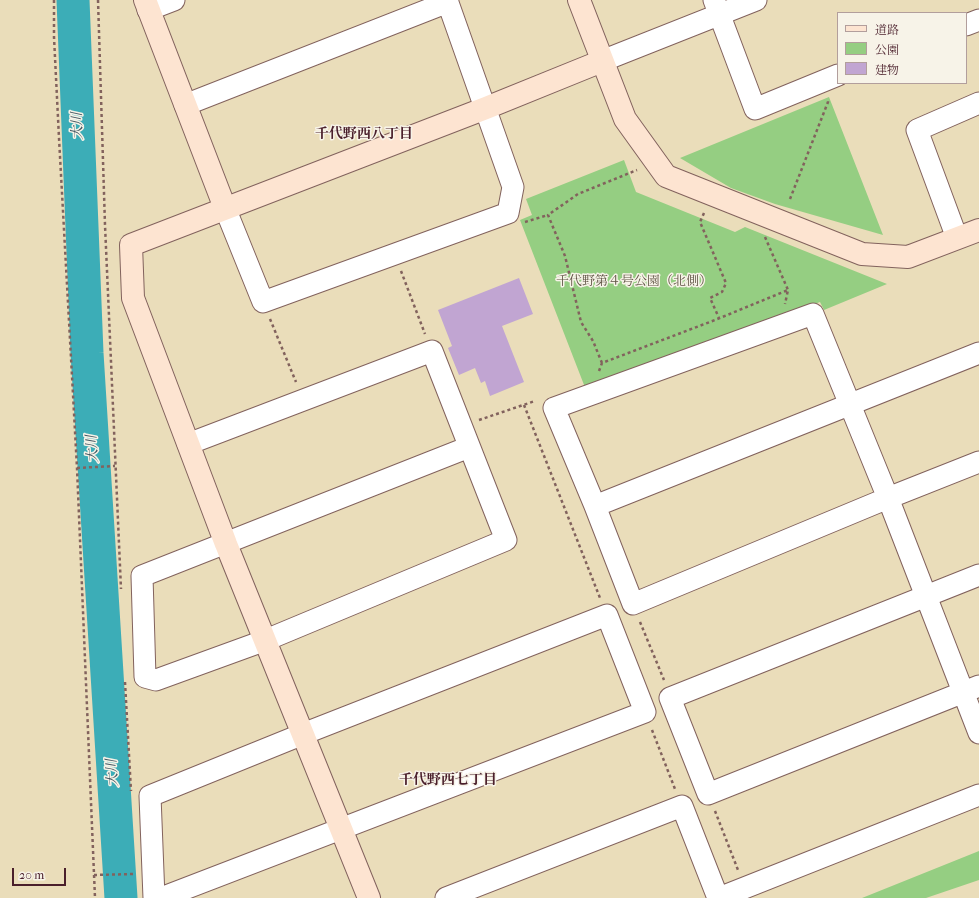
<!DOCTYPE html>
<meta charset="utf-8">
<style>
body{margin:0}
#map{position:relative;width:979px;height:898px;overflow:hidden;background:#eaddba;font-family:"IM FELL French Canon","Noto Serif JP",serif}
canvas{display:block}
.legend{position:absolute;left:837px;top:12px;width:130px;height:72px;box-sizing:border-box;background:#f7f3e8;border:1px solid #b29e9c;margin:0;padding:5px 7px;list-style:none;font-size:12px;color:#4a1f2b}
.legend li{display:flex;align-items:center;gap:8px;height:20px}
.legend b{width:20px;border:1px solid #b29e9c}
.scale{position:absolute;left:12px;top:868px;width:54px;height:18px;box-sizing:border-box;border:2px solid #4a1f2b;border-top:0;padding-left:5px;font-size:12px;line-height:14px;white-space:nowrap;color:#4a1f2b;-webkit-text-stroke:3px #f7f3e8;paint-order:stroke}
</style>
<div id="map">
<canvas width="979" height="898"></canvas>
<ul class="legend">
<li><b style="height:5px;background:#fde4d1"></b>道路</li>
<li><b style="height:11px;background:#95ce82"></b>公園</li>
<li><b style="height:11px;background:#c1a5d2"></b>建物</li>
</ul>
<div class="scale">20 m</div>
</div>
<script>
const context = document.querySelector('canvas').getContext('2d');
context.lineJoin = 'round';
function paint(path, color) { context.fillStyle = color; context.fill(path, 'evenodd'); }
function stroke(path, color, width, dash) { context.strokeStyle = color; context.lineWidth = width; context.lineCap = dash ? 'butt' : 'round'; context.setLineDash(dash || []); context.stroke(path); }
function write(font, color, halo, rows, align = 'center') {
  context.font = font + ' "IM FELL French Canon","Noto Serif JP",serif'; context.lineWidth = 3; context.setLineDash([]); context.textBaseline = 'middle'; context.strokeStyle = halo; context.fillStyle = color; for (const [text, x, y, turn = 0] of rows) {
    context.save(); context.translate(x, y); context.rotate((+turn || 0) * Math.PI / 180); context.textAlign = isNaN(turn) ? turn : align; if (halo) context.strokeText(text, 0, 0); context.fillText(text, 0, 0); context.restore();
  }
}
const green = new Path2D(`
 M 829,97 L 883,235 L 775,204 L 731,188 L 680,158 Z
 M 624,160 L 636,192 L 735,232 L 745,227 L 887,284 L 824,310 L 820,302 L 586,390 L 520,220 L 532,215 L 526,199 Z
 M 979,851 L 979,880 L 926,898 L 862,898 Z`);
const river = new Path2D(`
 M 73,0 L 87,353 L 121,898`);
const building = new Path2D(`
 M 519,278 L 533,314 L 502,326 L 524,382 L 490,396 L 485,381 L 481,383 L 475,368 L 459,375 L 448,348 L 452,346 L 438,310 Z`);
const path = new Path2D(`
 M 54,0 L 54,37 L 59,138 L 77,468 L 95,898
 M 98,0 L 105,225 L 121,589
 M 790,199 L 828,102 L 828,99
 M 704,213 L 700,222 L 726,283 L 722,292 L 710,298 L 719,318
 M 525,222 L 548,215
 M 765,237 L 788,290
 M 401,271 L 425,334
 M 270,319 L 296,382
 M 602,363 L 593,341 L 581,322 L 565,256 L 548,215 L 578,194 L 637,170
 M 599,371 L 602,363 L 715,320 L 788,290 L 785,304
 M 524,405 L 600,598
 M 479,420 L 535,401
 M 77,468 L 115,466
 M 640,622 L 664,680
 M 125,682 L 131,791
 M 652,730 L 675,789
 M 715,811 L 738,870
 M 94,875 L 134,874`);
const street = new Path2D(`
 M 714,0 L 755,109 L 838,75
 M 148,10 L 174,0
 M 966,25 L 979,20
 M 602,61 L 756,0
 M 185,105 L 448,2
 M 225,208 L 263,302 L 508,213 L 513,187 L 447,0
 M 957,238 L 917,130 L 979,103
 M 813,314 L 888,498 L 633,604 L 595,506 L 554,408 Z
 M 188,444 L 432,351 C 457,414 481,477 506,540 L 266,640 L 156,680 L 145,677 L 142,576 L 469,447
 M 979,462 L 888,498 L 979,733
 M 595,506 L 979,353
 M 979,575 L 670,698 L 708,794 L 979,686
 M 154,898 L 150,796 L 303,734 L 607,615 L 645,712 L 161,898
 M 446,898 L 682,806 L 718,898
 M 719,898 L 979,795`);
const secondary = new Path2D(`
 M 145,0 L 225,208
 M 579,0 L 625,119 L 666,176 L 862,254 L 908,257 L 979,230
 M 369,898 L 226,544 L 133,298 L 131,245 L 486,108 L 602,61`);
const parkNames = [
 ["千代野第４号公園（北側）",634,282]
];
const waterNames = [
 ["大川",78,126,-92],
 ["大川",93,449,-94],
 ["大川",113,773,-94]
];
const neighbourhoodNames = [
 ["千代野西八丁目",364,135],
 ["千代野西七丁目",448,781]
];
paint(green, '#95ce82');
stroke(river, '#3cadb7', 33);
paint(building, '#c1a5d2');
stroke(street, '#82625d', 23);
stroke(secondary, '#82625d', 24);
stroke(path, '#82625d', 2.5, [3, 3]);
stroke(street, '#fff', 21);
stroke(secondary, '#fde4d1', 22);
write('13px', '#605445', '#f7f3e8', parkNames);
write('italic 14px', '#445863', '#f7f3e8', waterNames);
write('bold 14px', '#4a1f2b', '#f7f3e8', neighbourhoodNames);
</script>
